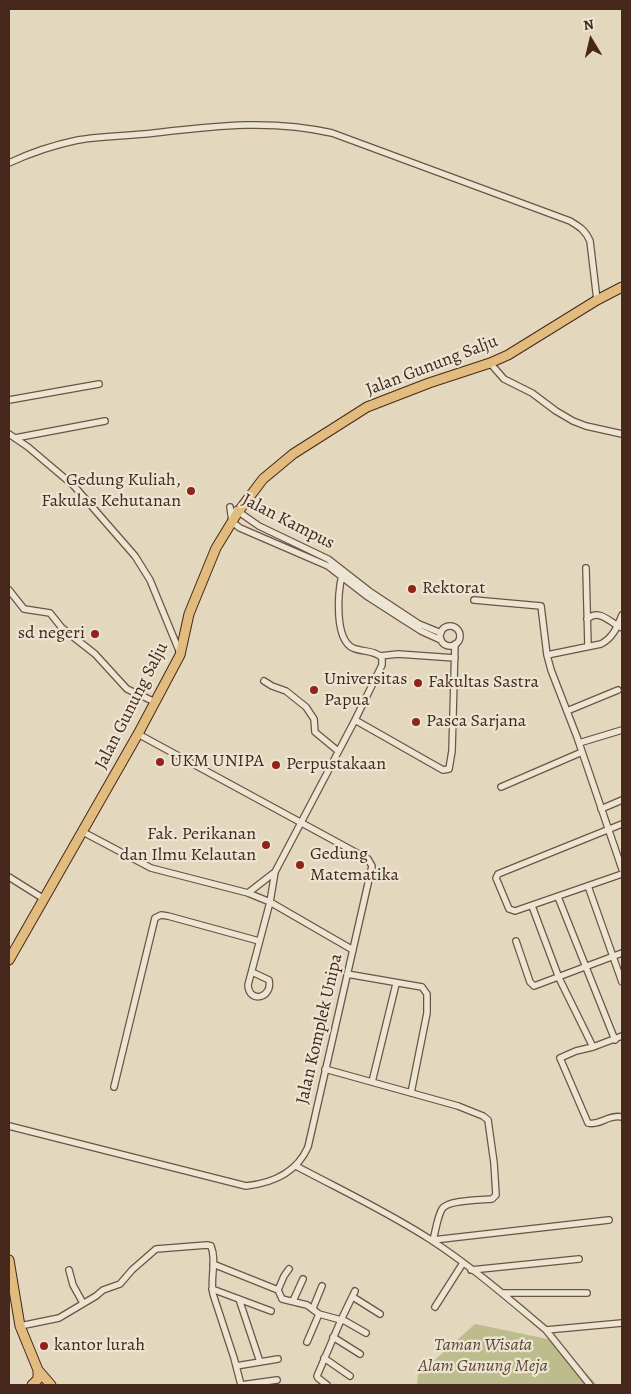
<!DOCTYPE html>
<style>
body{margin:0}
#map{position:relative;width:631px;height:1394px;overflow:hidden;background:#e3d7bd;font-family:Alegreya,serif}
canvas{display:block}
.frame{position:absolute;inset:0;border:10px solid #45281b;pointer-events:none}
.north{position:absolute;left:566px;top:15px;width:50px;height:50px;-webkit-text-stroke:4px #ede5d4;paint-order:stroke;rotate:351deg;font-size:14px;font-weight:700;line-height:20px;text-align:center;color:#45281b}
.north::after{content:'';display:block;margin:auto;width:18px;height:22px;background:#45281b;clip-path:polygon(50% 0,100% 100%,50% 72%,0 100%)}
</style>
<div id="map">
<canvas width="631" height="1394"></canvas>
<div class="frame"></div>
<div class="north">N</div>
</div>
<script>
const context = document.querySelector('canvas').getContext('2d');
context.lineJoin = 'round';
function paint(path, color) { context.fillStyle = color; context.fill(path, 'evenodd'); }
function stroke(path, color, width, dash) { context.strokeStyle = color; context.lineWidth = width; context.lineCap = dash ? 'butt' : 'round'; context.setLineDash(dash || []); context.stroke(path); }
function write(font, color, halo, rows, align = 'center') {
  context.font = font + ' Alegreya,serif'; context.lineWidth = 4.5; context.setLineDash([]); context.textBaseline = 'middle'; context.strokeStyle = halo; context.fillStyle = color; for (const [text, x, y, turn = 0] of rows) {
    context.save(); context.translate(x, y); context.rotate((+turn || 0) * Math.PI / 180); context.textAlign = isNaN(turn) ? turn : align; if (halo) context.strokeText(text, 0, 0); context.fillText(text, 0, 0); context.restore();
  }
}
const green = new Path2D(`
 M 475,1324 L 557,1341 L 597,1385 L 417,1385 L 418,1375 Z`);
const street = new Path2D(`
 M 9,163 C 30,153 54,145 78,140 C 102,136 129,136 154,133 C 215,126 271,119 332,133 L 570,221 C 580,227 585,230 590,241 L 597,300
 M 490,363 L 504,379 L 532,393 L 556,411 L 573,421 L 586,426 L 622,434
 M 9,400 L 99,384
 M 9,434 L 28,447 L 74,486 L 135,556 L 150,580 L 180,653
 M 15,438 L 105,421
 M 230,507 L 232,522 L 240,528 L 328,566 L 368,597 L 399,617 L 421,631 L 441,640
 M 236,510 L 259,526 L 328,559 L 369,591 L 419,624 L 441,633
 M 586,568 L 588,646
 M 342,575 C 338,592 334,639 353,648 C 362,652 375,650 382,658 L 382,665 L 355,720
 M 9,590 L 24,609 L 50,613 L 62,628 L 95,654 L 127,689 L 155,702
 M 474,600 L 541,606 L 547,655 L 551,670 L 577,737 L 622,869
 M 587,619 C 600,608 610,623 622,628
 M440 636a10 10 0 1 1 20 0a10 10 0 1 1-20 0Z
 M 547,655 L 601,644 C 613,638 617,627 622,615
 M 380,656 L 398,654 L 455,658
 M 264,681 L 272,686 L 286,691 L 306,707 L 314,719 L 315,732 L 338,751
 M 567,711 L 618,690
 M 579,743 L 622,730
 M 501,787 L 582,752
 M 601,809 L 622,800
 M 622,824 L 498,874 L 496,878 L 509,909 L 515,911 L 622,874
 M 83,832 L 151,868 L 248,893 L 270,902 L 353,950
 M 9,877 L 44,899
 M 588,886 L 622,982
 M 248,893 L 275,872
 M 558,897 L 615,1040
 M 532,906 L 559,978 L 593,1047
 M 516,941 L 530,982 L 534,986 L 622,953
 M 252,972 L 269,980 C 273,998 249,1004 248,985 L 270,902 L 275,872 L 355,720 L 443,770 L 449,769 L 452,751 L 455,644
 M 347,974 L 422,987 L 427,994 L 427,1013 L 411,1093
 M 622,1036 L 593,1047 L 576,1051 L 560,1058 L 588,1123 C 599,1126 609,1114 622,1117
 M 325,1069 L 458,1106 L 483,1116 L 488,1120 L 494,1163 L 496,1195 L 492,1199 C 481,1200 447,1200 442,1209 C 437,1218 436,1230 433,1240 L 432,1240
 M 372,1082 L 396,984
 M 114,1087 L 155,918 L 161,915 L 168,916 L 259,941
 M 9,1126 L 246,1186 C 273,1183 297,1172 308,1147 L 372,866 L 368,859 L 138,734
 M 296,1166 C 341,1190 388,1212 431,1240 C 471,1266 509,1299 546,1330 L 622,1323
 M 433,1240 L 609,1220
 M 213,1264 L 278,1290 L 284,1276 L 289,1269
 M 69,1270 L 73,1285 L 83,1303
 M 471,1270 L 579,1259
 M 212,1289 L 271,1311
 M 278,1290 L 282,1299 L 307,1305 L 319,1314 L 341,1320 L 317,1376 L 318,1378 L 327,1385
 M 355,1291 L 341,1320 L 345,1321 L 366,1333
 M 502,1293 L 587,1293
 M 353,1297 L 380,1314
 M 239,1299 L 260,1362
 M 293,1301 L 303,1279
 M 435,1307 L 463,1263
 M 313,1308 L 322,1286
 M 20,1326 L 59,1318 L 96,1296 L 103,1290 L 120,1284 L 132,1270 L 156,1249 L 207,1245 L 211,1246 C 217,1261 210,1278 213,1294 L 234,1358 L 241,1385
 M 546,1330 L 590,1385
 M 333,1337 L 360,1354
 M 307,1342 L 319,1314
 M 324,1358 L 350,1376
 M 236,1366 L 278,1359
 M 241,1385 L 277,1380`);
const primary = new Path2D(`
 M 9,960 L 138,734 L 180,655 L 189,614 L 216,548 L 238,512 L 263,479 L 293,454 L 367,407 L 429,383 L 490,363 L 508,355 L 597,300 L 622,287
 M 9,1260 L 20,1326 L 38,1370 L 51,1385
 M 32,1385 L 38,1379 L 38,1370`);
const markers = [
 [191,491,5,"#8f2418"],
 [412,589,5,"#8f2418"],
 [95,634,5,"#8f2418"],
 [418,683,5,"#8f2418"],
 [314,690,5,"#8f2418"],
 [416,722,5,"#8f2418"],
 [160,762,5,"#8f2418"],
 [276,765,5,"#8f2418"],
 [266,845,5,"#8f2418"],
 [300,865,5,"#8f2418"],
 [44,1346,5,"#8f2418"]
];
const streetNames = [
 ["Jalan Gunung Salju",432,366,-21],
 ["Jalan Kampus",288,522,27],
 ["Jalan Gunung Salju",132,706,-63],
 ["Jalan Komplek Unipa",320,1029,-77]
];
const poiNames = [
 ["Gedung Kuliah,",181,481,"right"],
 ["Fakulas Kehutanan",181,502,"right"],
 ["Rektorat",422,589],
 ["sd negeri",85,634,"right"],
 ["Universitas",324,680],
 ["Papua",324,701],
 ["Fakultas Sastra",428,683],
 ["Pasca Sarjana",426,722],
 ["UKM UNIPA",170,762],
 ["Perpustakaan",286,765],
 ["Fak. Perikanan",256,835,"right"],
 ["dan Ilmu Kelautan",256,856,"right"],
 ["Gedung",310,855],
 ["Matematika",310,876],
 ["kantor lurah",54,1346]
];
const parkNames = [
 ["Taman Wisata",483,1346],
 ["Alam Gunung Meja",483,1367]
];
paint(green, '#bcbc8c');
stroke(street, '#6c5444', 8);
stroke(primary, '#45281b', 11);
stroke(street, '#ede5d4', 5.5);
stroke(primary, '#e2bc7e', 9);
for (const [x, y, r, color] of markers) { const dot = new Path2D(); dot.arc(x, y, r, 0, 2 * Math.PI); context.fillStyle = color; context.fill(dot); stroke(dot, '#ede5d4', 2); }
write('18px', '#45281b', '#ede5d4', streetNames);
write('18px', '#45281b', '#ede5d4', poiNames, 'left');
write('italic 18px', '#5d4632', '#ede5d4', parkNames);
</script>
